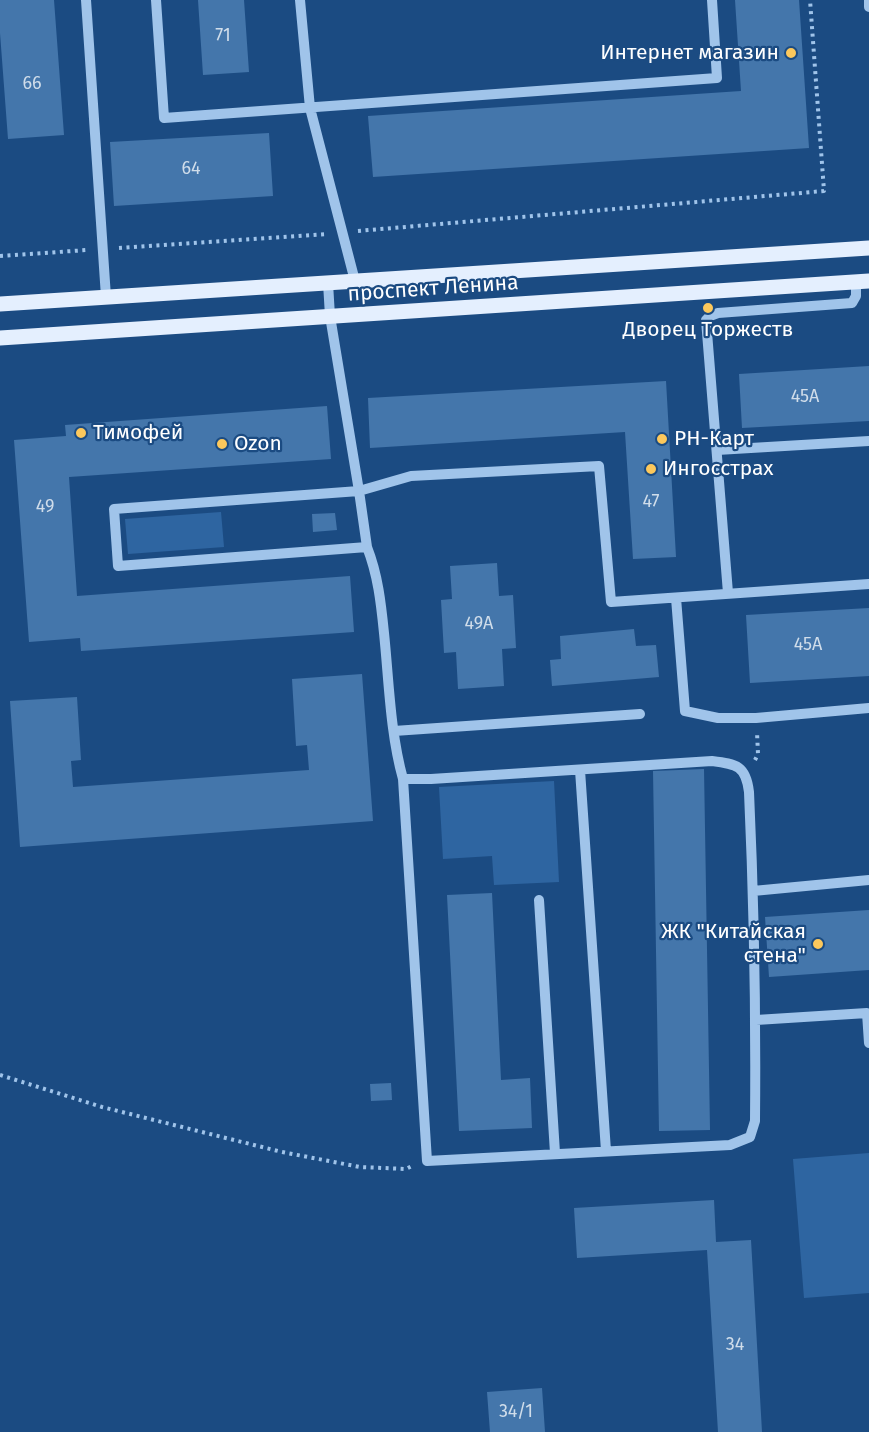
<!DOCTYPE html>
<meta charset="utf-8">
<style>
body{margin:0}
canvas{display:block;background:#1b4b82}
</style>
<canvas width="869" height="1432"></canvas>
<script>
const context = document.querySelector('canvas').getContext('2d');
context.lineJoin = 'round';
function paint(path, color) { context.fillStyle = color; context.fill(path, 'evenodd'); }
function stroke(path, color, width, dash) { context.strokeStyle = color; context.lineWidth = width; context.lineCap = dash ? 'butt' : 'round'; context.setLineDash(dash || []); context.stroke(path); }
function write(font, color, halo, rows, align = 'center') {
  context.font = font + ' "Fira Sans",sans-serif'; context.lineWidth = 4.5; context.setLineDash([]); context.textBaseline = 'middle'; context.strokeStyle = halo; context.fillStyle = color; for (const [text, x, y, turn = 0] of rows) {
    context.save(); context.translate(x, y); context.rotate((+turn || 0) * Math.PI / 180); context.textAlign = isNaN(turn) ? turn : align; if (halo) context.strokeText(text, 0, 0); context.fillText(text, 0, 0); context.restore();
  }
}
const green = new Path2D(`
 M 221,512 L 224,547 L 128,554 L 125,519 Z
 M 554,781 L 559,882 L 494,885 L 492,856 L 443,859 L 439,787 Z
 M 869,1153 L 869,1293 L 804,1298 L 793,1159 Z`);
const building = new Path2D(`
 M 0,0 L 54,0 L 64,135 L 8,139 L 0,33 Z
 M 198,0 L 244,0 L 249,72 L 203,75 Z
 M 735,0 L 799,0 L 809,148 L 373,177 L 368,116 L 741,91 Z
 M 269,133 L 273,196 L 114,206 L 110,142 Z
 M 869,366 L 869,421 L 742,428 L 739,374 Z
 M 666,381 L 676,557 L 633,559 L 625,432 L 370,448 L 368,398 Z
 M 327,406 L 331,459 L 69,477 L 77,596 L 350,576 L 354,632 L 81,651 L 80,638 L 29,642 L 14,440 L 66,436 L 65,425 Z
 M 335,513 L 337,530 L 313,532 L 312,514 Z
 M 497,563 L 499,596 L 513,595 L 516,648 L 502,649 L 504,686 L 458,689 L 456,652 L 444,653 L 441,600 L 452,599 L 450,566 Z
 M 869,608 L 869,676 L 750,683 L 746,615 Z
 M 634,629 L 636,646 L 656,645 L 659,677 L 552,686 L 550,660 L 561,659 L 560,636 Z
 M 362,674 L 373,821 L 20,847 L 10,701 L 77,697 L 81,760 L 71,761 L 73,787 L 309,770 L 307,745 L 296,746 L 292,679 Z
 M 704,769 L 710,1130 L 659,1131 L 653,771 Z
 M 492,893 L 501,1080 L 530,1078 L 532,1128 L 459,1131 L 447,895 Z
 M 869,910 L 869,970 L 769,977 L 765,917 Z
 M 391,1083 L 392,1100 L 371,1101 L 370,1084 Z
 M 714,1200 L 716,1242 L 751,1240 L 762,1432 L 718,1432 L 707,1250 L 577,1258 L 574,1208 Z
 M 542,1388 L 545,1432 L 490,1432 L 487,1392 Z`);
const path = new Path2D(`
 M 358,231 L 824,191 L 810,0
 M 119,248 L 327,234
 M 0,256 L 87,250
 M 755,760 L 758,754 L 757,732
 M 0,1075 L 102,1107 L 282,1152 L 360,1167 L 406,1169 L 412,1166`);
const minor = new Path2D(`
 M 86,0 L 106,297
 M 156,0 L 164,118 L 717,78 L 712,0
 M 300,0 L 310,108 L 355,281
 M 869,0 L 869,7
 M 328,283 L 330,316 L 359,491 L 114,509 L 118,566 L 367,547 C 378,575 381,603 384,633 C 389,681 390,732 403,779 L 427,1161 L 730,1145 L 750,1137 L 755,1121 C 756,1012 754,902 749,792 C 746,766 737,764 712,761 L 431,779 L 403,779
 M 717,450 L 869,441
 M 367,547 L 359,491 L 411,476 L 599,466 L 611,602 L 869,584
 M 728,593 L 706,320 L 710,316 L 718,313 L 852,303 L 856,296 L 856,282
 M 676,598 L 685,711 L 718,718 L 756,718 L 869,708
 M 394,731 L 640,714
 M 580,770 L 606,1151
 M 753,891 L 869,880
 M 539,900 L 555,1153
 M 756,1020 L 867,1013 L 869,1043`);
const major = new Path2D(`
 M 0,304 L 869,248
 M 0,338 L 869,281`);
const markers = [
 [791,53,6,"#fcc85c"],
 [708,308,6,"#fcc85c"],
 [81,433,6,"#fcc85c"],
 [662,439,6,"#fcc85c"],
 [222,444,6,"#fcc85c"],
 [651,469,6,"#fcc85c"],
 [818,944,6,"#fcc85c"]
];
const numberNames = [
 ["71",223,36],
 ["66",32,84],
 ["64",191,169],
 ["45А",805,397],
 ["47",651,502],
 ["49",45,507],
 ["49А",479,624],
 ["45А",808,645],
 ["34",735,1345],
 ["34/1",516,1412]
];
const poiNames = [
 ["Интернет магазин",779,53,"right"],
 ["Дворец Торжеств",708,330,"center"],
 ["Тимофей",93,433],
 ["РН-Карт",674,439],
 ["Ozon",234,444],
 ["Ингосстрах",663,469],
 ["ЖК \"Китайская",806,932,"right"],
 ["стена\"",806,956,"right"]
];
const streetNames = [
 ["проспект Ленина",433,289,-4]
];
paint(green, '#2e65a1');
paint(building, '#4476ab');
stroke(path, '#a0c4ea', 4, [3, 4.5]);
stroke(minor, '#a0c4ea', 10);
stroke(major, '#e4effe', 15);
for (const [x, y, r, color] of markers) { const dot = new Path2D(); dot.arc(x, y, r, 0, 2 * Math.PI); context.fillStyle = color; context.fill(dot); stroke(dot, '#1b4b82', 2); }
write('18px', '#d0ddea', null, numberNames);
write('21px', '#fff', '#1b4b82', poiNames, 'left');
write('21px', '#fff', '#1b4b82', streetNames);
</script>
